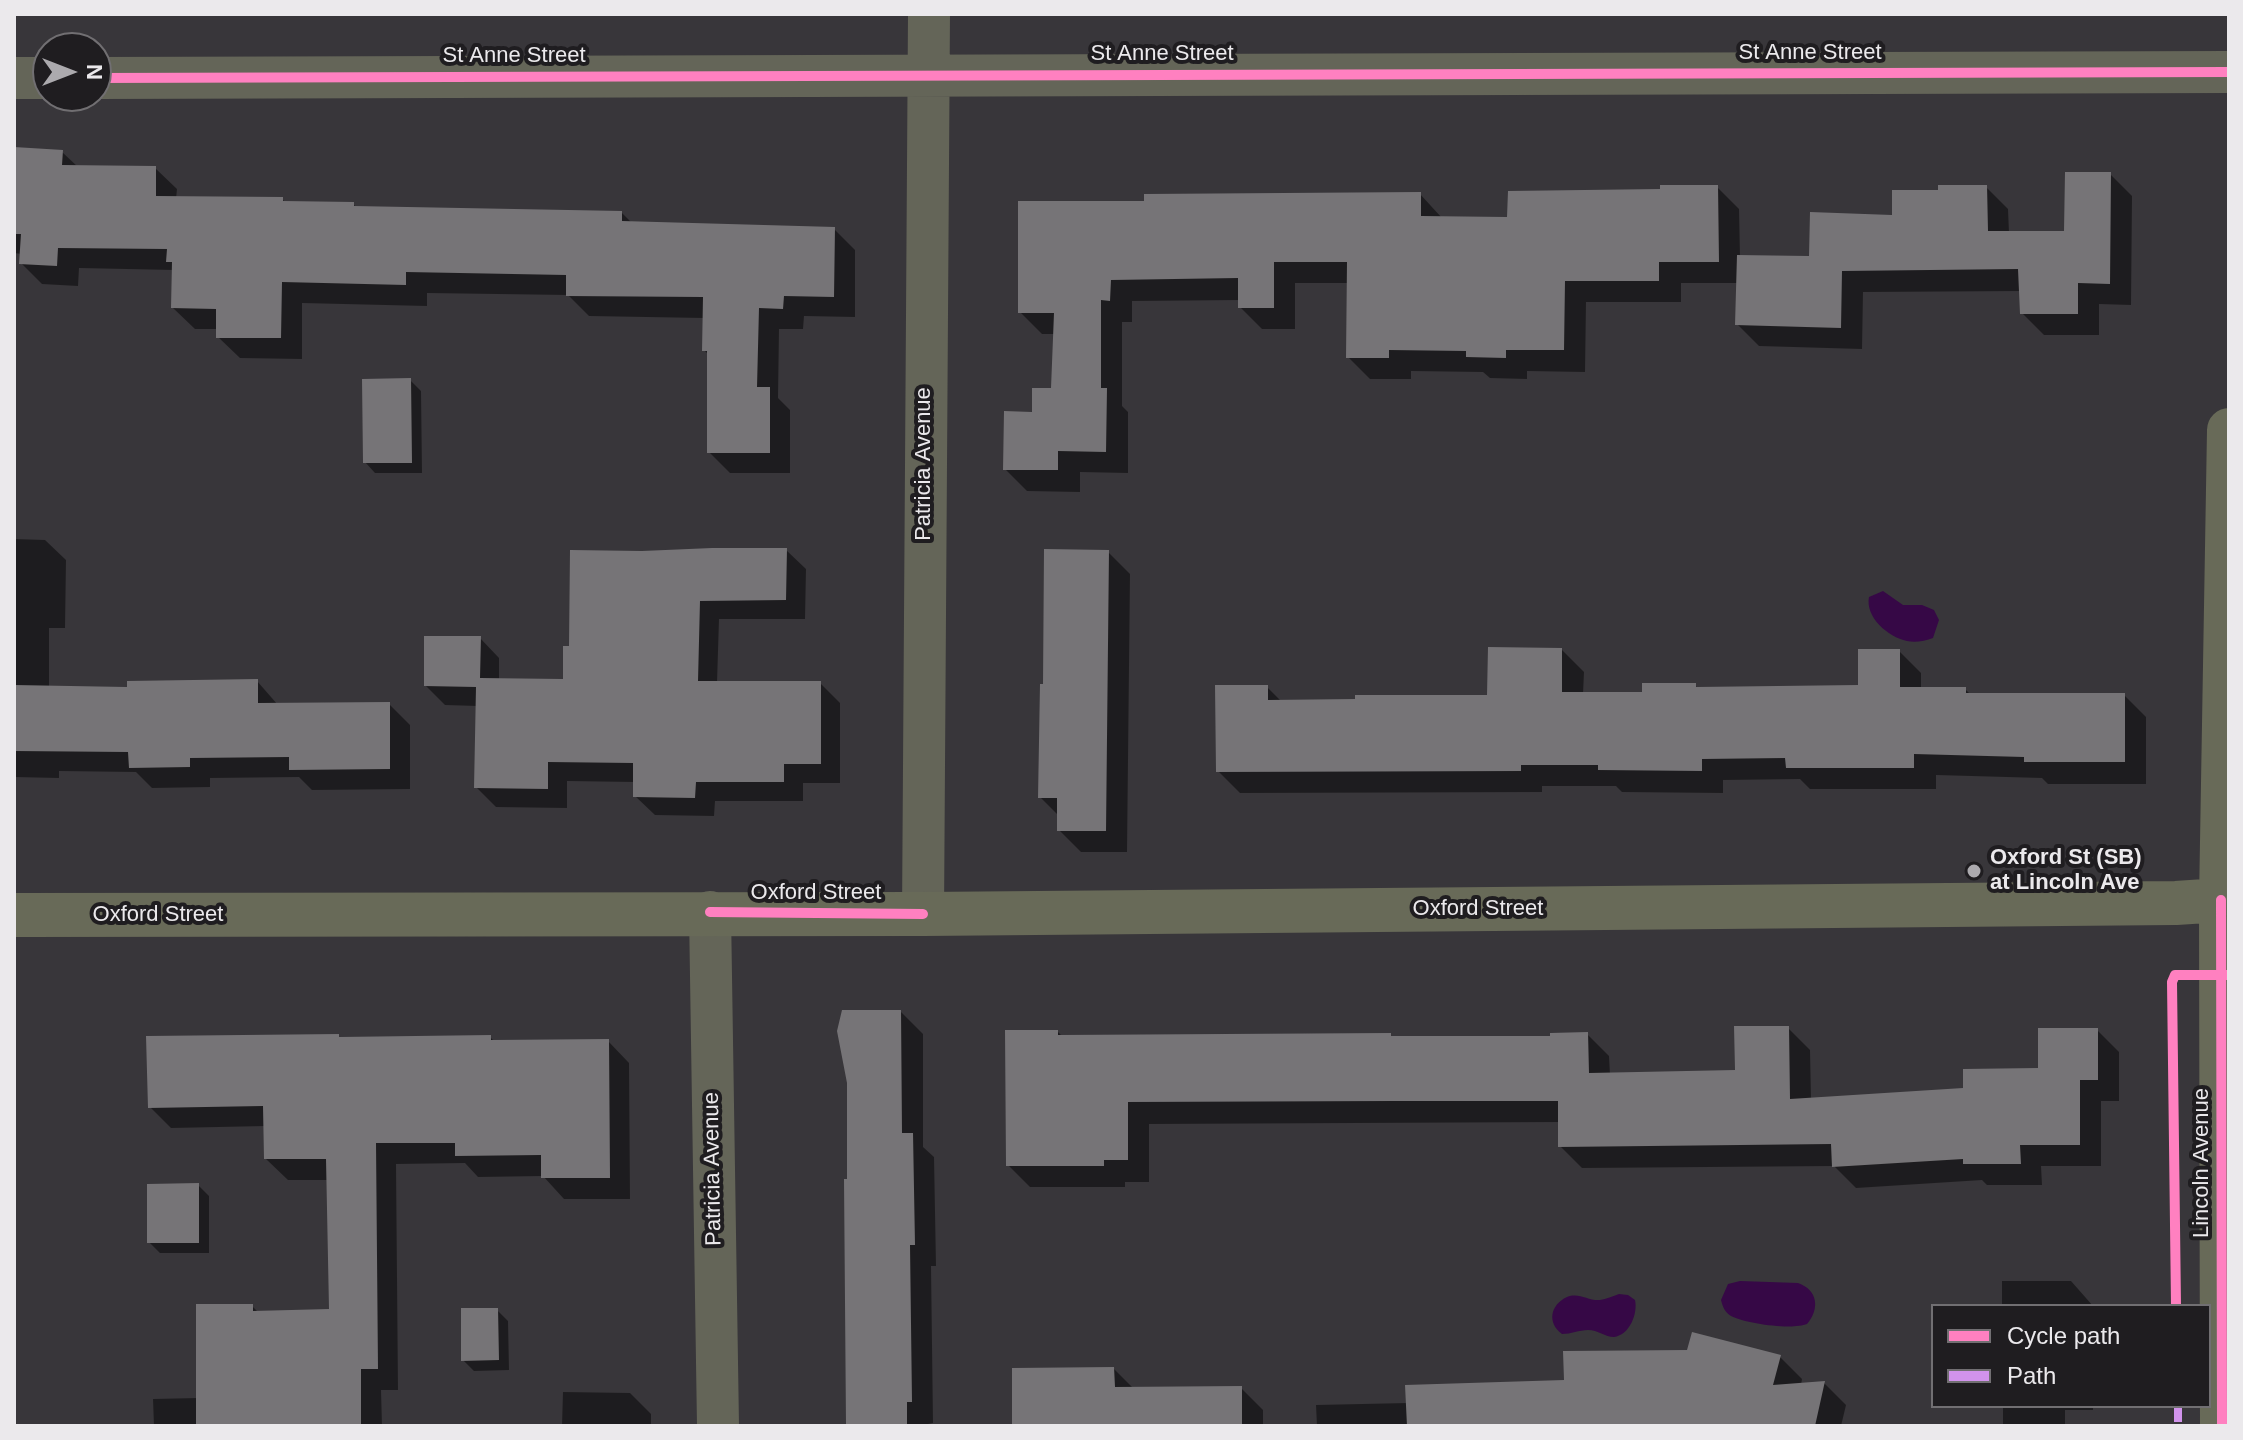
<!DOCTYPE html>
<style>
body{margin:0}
#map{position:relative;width:2243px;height:1440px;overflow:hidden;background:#38363a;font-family:Helvetica,sans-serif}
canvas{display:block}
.frame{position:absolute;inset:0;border:16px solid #ebe9ec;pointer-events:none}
.legend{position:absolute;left:1931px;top:1304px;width:280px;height:104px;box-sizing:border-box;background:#1f1d20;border:2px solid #716f72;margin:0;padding:10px 14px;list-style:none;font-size:24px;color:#ebe9ec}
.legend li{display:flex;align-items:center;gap:16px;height:40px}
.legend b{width:40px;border:2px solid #716f72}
.north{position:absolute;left:32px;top:32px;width:80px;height:80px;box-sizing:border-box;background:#1f1d20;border:2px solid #716f72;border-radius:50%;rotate:90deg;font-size:22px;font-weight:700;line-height:32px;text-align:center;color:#ebe9ec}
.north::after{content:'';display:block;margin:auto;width:28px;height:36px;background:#acaaae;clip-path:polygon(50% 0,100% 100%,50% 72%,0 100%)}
</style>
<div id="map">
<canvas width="2243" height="1440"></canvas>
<div class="frame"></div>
<ul class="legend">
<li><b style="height:10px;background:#ff80c0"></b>Cycle path</li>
<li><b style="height:10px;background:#d193ec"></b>Path</li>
</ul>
<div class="north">N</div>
</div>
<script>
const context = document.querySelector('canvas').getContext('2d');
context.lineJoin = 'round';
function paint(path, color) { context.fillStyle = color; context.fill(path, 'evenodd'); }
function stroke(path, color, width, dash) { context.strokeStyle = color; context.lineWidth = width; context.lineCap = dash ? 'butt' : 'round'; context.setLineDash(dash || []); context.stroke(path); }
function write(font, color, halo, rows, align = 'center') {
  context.font = font + ' Helvetica,sans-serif'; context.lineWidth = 8; context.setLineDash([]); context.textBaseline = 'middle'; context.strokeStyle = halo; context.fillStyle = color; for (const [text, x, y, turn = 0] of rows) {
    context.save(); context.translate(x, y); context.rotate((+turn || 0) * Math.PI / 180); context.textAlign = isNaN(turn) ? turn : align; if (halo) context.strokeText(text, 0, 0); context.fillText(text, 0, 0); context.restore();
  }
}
const water = new Path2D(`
 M 1883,591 L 1903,605 L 1922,605 L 1934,610 L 1939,620 L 1933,638 C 1925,641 1915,643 1907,641 C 1888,637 1865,617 1869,597 Z
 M 1740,1281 L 1798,1283 C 1818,1290 1820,1309 1807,1324 C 1793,1330 1746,1324 1731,1316 C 1725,1312 1723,1308 1721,1300 L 1728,1284 Z
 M 1619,1294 L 1628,1295 L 1635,1300 C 1638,1313 1630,1335 1614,1337 C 1605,1337 1598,1330 1588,1330 C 1579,1330 1571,1334 1562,1334 C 1547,1323 1550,1305 1567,1297 C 1579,1292 1588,1301 1600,1300 C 1606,1299 1613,1296 1619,1294 Z`);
const shadow = new Path2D(`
 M 14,149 L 62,152 L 78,167 L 155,168 L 177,189 L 176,199 L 282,199 L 286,203 L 353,204 L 357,208 L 622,213 L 632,223 L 834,229 L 855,250 L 855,317 L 804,316 L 803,329 L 779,329 L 778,398 L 790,410 L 790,473 L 730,473 L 709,452 L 709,355 L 704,350 L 704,318 L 589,316 L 568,295 L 427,293 L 427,306 L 302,303 L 302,359 L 240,358 L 218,337 L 218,329 L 195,329 L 173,308 L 174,270 L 79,268 L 78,286 L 42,284 L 21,263 L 22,254 L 14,253 Z
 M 2110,174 L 2132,196 L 2131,305 L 2099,304 L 2099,335 L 2044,335 L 2022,313 L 2023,291 L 1863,292 L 1862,349 L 1759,346 L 1737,324 L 1738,283 L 1681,283 L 1681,302 L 1586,302 L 1585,372 L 1527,371 L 1527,379 L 1490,378 L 1483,372 L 1411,371 L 1411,379 L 1370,379 L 1348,357 L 1349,283 L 1295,283 L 1295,329 L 1262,329 L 1240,307 L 1240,300 L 1132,301 L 1132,322 L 1122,322 L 1122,406 L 1128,412 L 1128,473 L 1080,472 L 1080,492 L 1027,491 L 1005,469 L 1034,414 L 1053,390 L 1055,334 L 1042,334 L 1020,312 L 1146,203 L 1420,194 L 1442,218 L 1509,219 L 1662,191 L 1717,187 L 1739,209 L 1740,257 L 1810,259 L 1940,192 L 1986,187 L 2008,209 L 2009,233 L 2066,233 Z
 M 410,380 L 421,391 L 422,473 L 375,473 L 365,462 Z
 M 14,539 L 45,540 L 66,560 L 65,628 L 49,628 L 49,688 L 129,689 L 257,681 L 278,705 L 389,704 L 410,725 L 410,789 L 312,790 L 299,777 L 210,778 L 210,787 L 152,788 L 136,772 L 59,771 L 59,778 L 14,777 Z
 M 786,550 L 806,569 L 805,619 L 719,619 L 717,683 L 820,683 L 840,703 L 840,783 L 803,783 L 803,801 L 715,801 L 714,816 L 655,815 L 635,796 L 635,782 L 567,781 L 567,808 L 496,807 L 476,787 L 478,706 L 445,705 L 426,686 L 480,638 L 499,658 L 499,680 L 565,681 L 571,648 L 642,553 Z
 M 1108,552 L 1130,574 L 1127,852 L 1081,852 L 1059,830 L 1059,816 L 1040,797 Z
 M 1562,650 L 1584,672 L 1583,694 L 1644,694 L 1695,685 L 1698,689 L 1860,687 L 1899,651 L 1921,673 L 1921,689 L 1965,689 L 1971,695 L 2124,695 L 2146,717 L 2146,784 L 2048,784 L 2042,778 L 1936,775 L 1936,789 L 1810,789 L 1800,779 L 1723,780 L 1723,793 L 1622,792 L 1616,786 L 1542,786 L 1542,792 L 1240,793 L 1218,771 L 1267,687 L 1281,701 L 1489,697 Z
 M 901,1012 L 923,1034 L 923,1147 L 934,1157 L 936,1266 L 931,1266 L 933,1423 L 928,1424 L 928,1426 L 848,1426 Z
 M 1788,1028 L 1810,1050 L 1811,1099 L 1965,1090 L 2040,1070 L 2097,1030 L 2119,1052 L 2119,1101 L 2101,1101 L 2101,1166 L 2041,1166 L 2042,1185 L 1987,1185 L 1982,1180 L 1856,1188 L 1834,1166 L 1582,1168 L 1560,1146 L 1560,1122 L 1149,1124 L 1149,1182 L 1125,1182 L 1125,1187 L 1030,1187 L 1008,1165 L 1058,1032 L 1063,1037 L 1390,1035 L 1393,1038 L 1552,1038 L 1587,1034 L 1609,1056 L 1610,1075 L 1737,1072 Z
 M 338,1036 L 341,1039 L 490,1037 L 495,1042 L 608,1041 L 629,1063 L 630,1199 L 564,1199 L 543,1176 L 478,1177 L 465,1163 L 396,1164 L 398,1390 L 381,1390 L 382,1426 L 154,1426 L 153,1399 L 198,1398 L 252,1306 L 259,1313 L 331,1311 L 328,1180 L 288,1180 L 266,1159 L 266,1126 L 171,1128 L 150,1107 Z
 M 198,1185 L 209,1196 L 209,1253 L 160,1253 L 149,1242 Z
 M 2002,1281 L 2071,1281 L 2093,1306 L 2002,1306 Z
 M 497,1310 L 508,1321 L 509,1370 L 474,1371 L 463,1360 Z
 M 1780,1357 L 1802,1379 L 1801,1385 L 1824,1383 L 1846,1405 L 1841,1426 L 1317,1426 L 1316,1405 L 1408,1403 Z
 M 1114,1369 L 1134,1389 L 1241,1388 L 1263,1410 L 1263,1426 L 1014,1426 Z
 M 563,1392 L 630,1393 L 651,1414 L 651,1426 L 562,1426 Z
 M 2003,1406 L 2093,1406 L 2093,1410 L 2065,1410 L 2065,1426 L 2003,1426 Z`);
const building = new Path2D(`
 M 14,147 L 63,150 L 62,165 L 156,166 L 156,196 L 283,197 L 283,201 L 354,202 L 354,206 L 622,211 L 622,221 L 835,227 L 834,297 L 784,296 L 783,309 L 759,308 L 757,387 L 770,387 L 770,453 L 707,453 L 707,351 L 702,351 L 703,297 L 566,296 L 566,275 L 406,272 L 406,285 L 282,282 L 281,338 L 216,338 L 216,309 L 171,308 L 172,262 L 166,262 L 167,249 L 58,248 L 57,266 L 19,264 L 21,234 L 14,234 Z
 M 2065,172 L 2111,172 L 2110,284 L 2078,283 L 2078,314 L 2020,314 L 2018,269 L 1842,271 L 1841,328 L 1735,325 L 1737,255 L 1809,256 L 1810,212 L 1892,215 L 1892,190 L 1938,190 L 1938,185 L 1987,185 L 1988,231 L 2064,231 Z
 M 1660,185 L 1718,185 L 1719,262 L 1659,262 L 1659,281 L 1565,281 L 1564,350 L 1506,350 L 1506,358 L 1466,357 L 1466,351 L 1389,350 L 1389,358 L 1346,358 L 1347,262 L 1274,262 L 1274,308 L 1238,308 L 1238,278 L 1111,280 L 1110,301 L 1101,300 L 1101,388 L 1107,388 L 1106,452 L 1058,451 L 1058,470 L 1003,470 L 1004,411 L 1032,412 L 1032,388 L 1051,388 L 1054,313 L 1018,313 L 1018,201 L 1144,201 L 1144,194 L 1421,192 L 1421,216 L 1507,217 L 1508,191 L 1660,189 Z
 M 411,378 L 412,463 L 363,463 L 362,379 Z
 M 712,548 L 787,548 L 786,600 L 700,601 L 698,681 L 821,681 L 821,764 L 784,764 L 784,782 L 696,782 L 695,798 L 633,797 L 633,763 L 548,762 L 548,789 L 474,788 L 476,687 L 424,686 L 424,636 L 481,636 L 480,678 L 563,679 L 563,646 L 569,646 L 570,550 L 642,551 Z
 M 1044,549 L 1109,550 L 1106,831 L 1057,831 L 1057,798 L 1038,798 L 1040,684 L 1043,684 Z
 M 1488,647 L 1562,648 L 1562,692 L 1642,692 L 1642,683 L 1696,683 L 1696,687 L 1858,685 L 1858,649 L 1900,649 L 1900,687 L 1966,687 L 1966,693 L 2125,693 L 2125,762 L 2024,762 L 2024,757 L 1914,754 L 1914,768 L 1786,768 L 1785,758 L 1702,759 L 1702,771 L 1598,770 L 1598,765 L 1521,765 L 1521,771 L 1216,772 L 1215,685 L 1268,685 L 1268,700 L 1355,699 L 1355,695 L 1487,695 Z
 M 258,679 L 258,703 L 390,702 L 390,769 L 289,770 L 289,757 L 190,758 L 190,767 L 129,768 L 128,752 L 14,751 L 14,685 L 127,687 L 127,681 Z
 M 842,1010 L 901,1010 L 902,1133 L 913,1133 L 915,1245 L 910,1245 L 912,1402 L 907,1402 L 907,1426 L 846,1426 L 844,1179 L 847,1179 L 847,1083 L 837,1031 Z
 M 1734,1026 L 1789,1026 L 1790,1099 L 1963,1088 L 1963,1069 L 2038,1068 L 2038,1028 L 2098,1028 L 2098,1080 L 2080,1080 L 2080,1145 L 2020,1145 L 2021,1164 L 1963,1164 L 1963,1159 L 1832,1167 L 1831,1144 L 1558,1147 L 1558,1101 L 1391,1101 L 1128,1102 L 1128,1160 L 1104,1160 L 1104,1166 L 1006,1166 L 1005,1030 L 1058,1030 L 1058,1035 L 1391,1033 L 1391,1036 L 1550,1036 L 1550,1033 L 1588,1032 L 1589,1073 L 1735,1070 Z
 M 339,1034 L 339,1037 L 491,1035 L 491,1040 L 609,1039 L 610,1178 L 541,1178 L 541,1155 L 455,1156 L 455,1143 L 376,1143 L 378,1369 L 361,1369 L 361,1426 L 196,1426 L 196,1304 L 253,1304 L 253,1311 L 329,1309 L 326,1159 L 264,1159 L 263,1106 L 148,1108 L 146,1036 Z
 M 199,1183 L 199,1243 L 147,1243 L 147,1184 Z
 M 461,1308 L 498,1308 L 499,1360 L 461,1361 Z
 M 1692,1332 L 1781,1355 L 1773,1385 L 1825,1381 L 1815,1426 L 1407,1426 L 1405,1385 L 1564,1380 L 1563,1351 L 1687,1350 Z
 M 1114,1367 L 1115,1387 L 1242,1386 L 1242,1426 L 1012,1426 L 1012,1368 Z`);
const minor = new Path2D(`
 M 14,78 L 48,78
 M 96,78 L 2229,72
 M 710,912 L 718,1426
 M 923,914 L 929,14`);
const secondary = new Path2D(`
 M 14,915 L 923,914 L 2176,903 L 2221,900
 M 2222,1426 L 2221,900 L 2229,430`);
const quiet = new Path2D(`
 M 2178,1406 L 2178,1426`);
const cycleway = new Path2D(`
 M 96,78 L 2229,72
 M 2221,900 L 2222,1426
 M 710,912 L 923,914
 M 2176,1306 L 2172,982 L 2175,975 L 2229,975`);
const markers = [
 [1974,871,8,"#acaaae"]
];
const streetNames = [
 ["St Anne Street",1810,53],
 ["St Anne Street",1162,54],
 ["St Anne Street",514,56],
 ["Patricia Avenue",924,464,-90],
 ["Oxford Street",816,893],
 ["Oxford Street",1478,909],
 ["Oxford Street",158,915],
 ["Lincoln Avenue",2202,1163,-90],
 ["Patricia Avenue",713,1169,-91]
];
const poiNames = [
 ["Oxford St (SB)",1990,858],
 ["at Lincoln Ave",1990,883]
];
paint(water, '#360846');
paint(shadow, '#0007');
paint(building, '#767477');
stroke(minor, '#646558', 42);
stroke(secondary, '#686a58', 44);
stroke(quiet, '#d193ec', 8, [16, 8]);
stroke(cycleway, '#ff80c0', 10);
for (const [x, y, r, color] of markers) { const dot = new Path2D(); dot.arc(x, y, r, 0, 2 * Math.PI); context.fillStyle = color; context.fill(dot); stroke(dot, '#1f1d20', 3); }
write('22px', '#ebe9ec', '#1f1d20', streetNames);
write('bold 22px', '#ebe9ec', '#1f1d20', poiNames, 'left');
</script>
